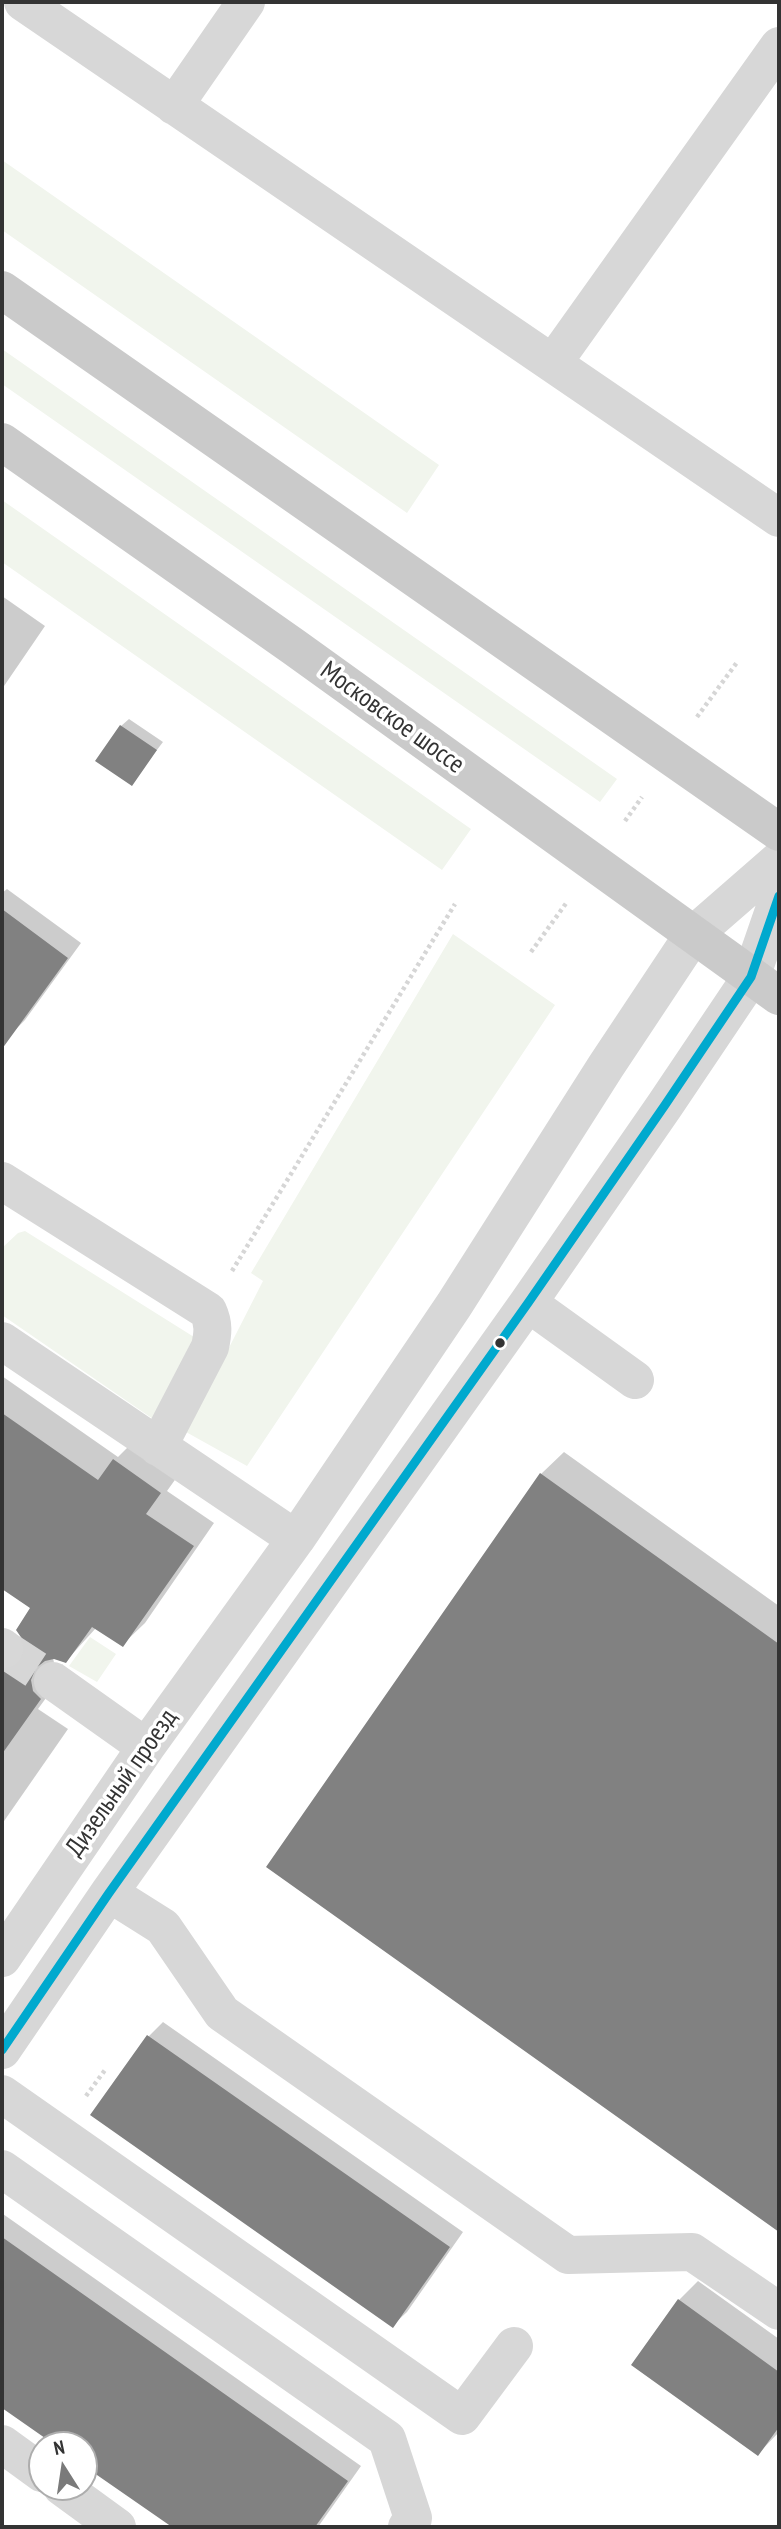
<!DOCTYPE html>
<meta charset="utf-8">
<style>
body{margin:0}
#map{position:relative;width:781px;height:2529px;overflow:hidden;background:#fff;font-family:"PT Sans Narrow",sans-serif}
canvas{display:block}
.frame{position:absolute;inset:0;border:4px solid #333;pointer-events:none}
.north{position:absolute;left:28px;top:2431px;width:70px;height:70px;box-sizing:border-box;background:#fff;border:2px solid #adadad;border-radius:50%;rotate:348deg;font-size:19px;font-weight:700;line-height:28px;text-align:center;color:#333}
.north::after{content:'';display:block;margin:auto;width:24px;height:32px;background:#7a7a7a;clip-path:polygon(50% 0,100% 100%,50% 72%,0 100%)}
</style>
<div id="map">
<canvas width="781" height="2529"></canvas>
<div class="frame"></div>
<div class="north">N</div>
</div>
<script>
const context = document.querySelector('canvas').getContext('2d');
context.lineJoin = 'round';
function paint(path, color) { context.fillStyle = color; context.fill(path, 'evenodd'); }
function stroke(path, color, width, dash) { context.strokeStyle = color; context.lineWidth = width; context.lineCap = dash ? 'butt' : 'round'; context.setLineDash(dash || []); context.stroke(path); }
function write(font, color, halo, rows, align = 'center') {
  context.font = font + ' "PT Sans Narrow",sans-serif'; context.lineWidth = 7; context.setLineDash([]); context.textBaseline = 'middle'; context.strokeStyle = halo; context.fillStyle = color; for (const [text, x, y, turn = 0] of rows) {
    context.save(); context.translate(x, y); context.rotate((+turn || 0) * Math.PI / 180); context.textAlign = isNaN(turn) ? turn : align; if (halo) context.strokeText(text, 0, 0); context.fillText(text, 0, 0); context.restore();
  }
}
const green = new Path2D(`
 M 2,160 L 439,465 L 407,513 L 2,230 Z
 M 2,349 L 617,779 L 600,802 L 2,384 Z
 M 2,500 L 471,829 L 442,870 L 2,562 Z
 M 453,934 L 555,1005 L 247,1466 L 186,1432 L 263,1281 L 251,1273 Z
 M 25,1231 L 194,1337 L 153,1419 L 2,1315 L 2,1248 L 18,1233 Z
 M 90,1637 L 116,1654 L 97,1682 L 69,1666 Z`);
const shadow = new Path2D(`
 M 2,596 L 45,626 L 2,689 Z
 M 129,719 L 163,742 L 131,784 L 121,726 Z
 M 7,889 L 81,943 L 25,1020 L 11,1034 L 2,1027 L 2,893 Z
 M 2,1376 L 118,1457 L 137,1438 L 182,1470 L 167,1491 L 214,1523 L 145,1623 L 122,1645 L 96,1628 L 66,1661 L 53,1658 L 55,1667 L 62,1676 L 38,1709 L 68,1729 L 2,1824 L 2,1658 L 27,1649 L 32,1607 L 2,1586 Z
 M 564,1452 L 779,1606 L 779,2229 L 269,1867 L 541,1474 Z
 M 163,2022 L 463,2232 L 407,2312 L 392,2326 L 93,2115 L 149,2036 Z
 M 3,2214 L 361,2466 L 318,2527 L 175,2527 L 84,2463 L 84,2445 L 58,2445 L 2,2406 Z
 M 698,2281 L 779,2339 L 779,2432 L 758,2454 L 679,2300 Z`);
const building = new Path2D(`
 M 120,725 L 157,750 L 132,786 L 95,761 Z
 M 2,909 L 68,958 L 2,1049 Z
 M 2,1413 L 98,1480 L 113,1459 L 161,1493 L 146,1514 L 194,1546 L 123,1647 L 92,1627 L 66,1663 L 54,1659 L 45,1661 L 36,1668 L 31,1680 L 33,1691 L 41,1699 L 2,1754 L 2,1670 L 10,1670 L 19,1665 L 25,1655 L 25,1643 L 16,1630 L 30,1608 L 2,1589 Z
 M 540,1473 L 779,1644 L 779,2232 L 266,1867 Z
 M 147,2035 L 450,2247 L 393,2328 L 90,2115 Z
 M 2,2237 L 348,2481 L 315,2527 L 172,2527 L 84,2466 L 84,2445 L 55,2445 L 2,2408 Z
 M 678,2299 L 779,2372 L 779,2427 L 758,2456 L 631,2365 Z`);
const minorTunnel = new Path2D(`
 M 4,1649 L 53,1681`);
const path = new Path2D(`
 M 697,717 L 738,661
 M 625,821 L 642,797
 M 531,952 L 567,902
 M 232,1271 L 455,904
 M 86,2096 L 105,2070`);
const minor = new Path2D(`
 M 23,2 L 779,518
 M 174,106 L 246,2
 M 553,363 L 779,46
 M 2,1181 L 208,1311 C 214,1324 213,1333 210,1347 L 158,1447
 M 528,1303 L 635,1380
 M 2,1341 L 296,1539
 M 2,1647 L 4,1649
 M 53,1681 L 146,1747
 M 109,1893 L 163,1927 L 222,2013 L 568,2255 L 692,2252 L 779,2311
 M 2,1958 L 146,1747 L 296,1539 L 454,1305 L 606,1066 L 693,935 L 779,860
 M 2,2050 L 109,1893 L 528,1303 L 665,1105 L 751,977 L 779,896
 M 2,2094 L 462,2416 L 514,2346
 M 2,2169 L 387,2439 L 413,2518 L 407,2527
 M 2,2444 L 42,2473
 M 62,2487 L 117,2527`);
const major = new Path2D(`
 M 2,290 L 779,832
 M 2,442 L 294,647 L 779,996`);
const bus1 = new Path2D(`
 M 2,2050 L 109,1893 L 528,1303 L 665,1105 L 751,977 L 779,896`);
const markers = [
 [500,1343,6,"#333"]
];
const streetNames = [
 ["Московское шоссе",392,718,36],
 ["Дизельный проезд",122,1783,-55]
];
paint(green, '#f1f5ed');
paint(shadow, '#0003');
paint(building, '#818181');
stroke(minorTunnel, '#d6d6d6', 38, [38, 19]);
stroke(path, '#d6d6d6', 4.5, [3.5, 3.5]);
stroke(minor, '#d7d7d7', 38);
stroke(major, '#cacaca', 38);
stroke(bus1, '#00a9ce', 9);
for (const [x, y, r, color] of markers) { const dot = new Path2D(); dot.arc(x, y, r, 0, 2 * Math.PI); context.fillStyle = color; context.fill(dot); stroke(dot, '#fff', 2.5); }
write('26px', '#333', '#fff', streetNames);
</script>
